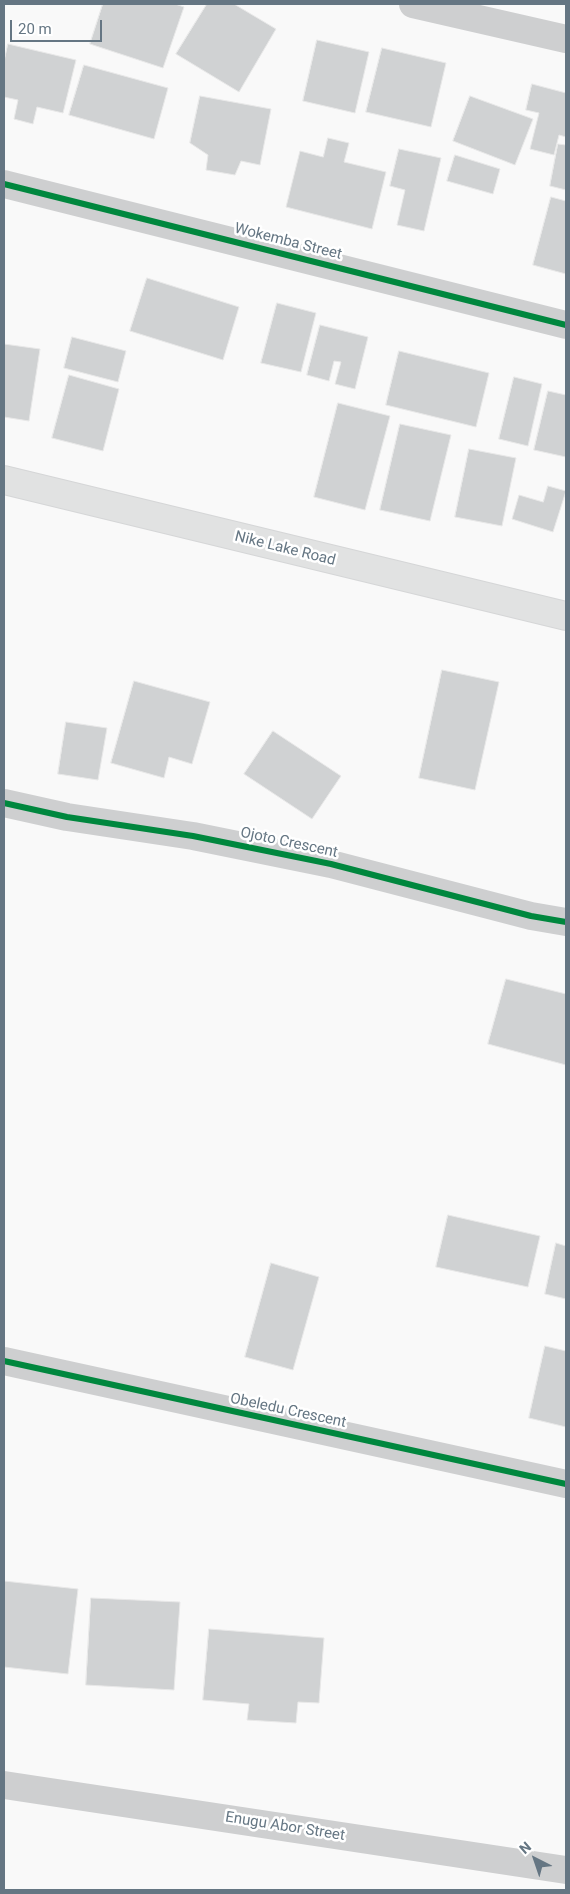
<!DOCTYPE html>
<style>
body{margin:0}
#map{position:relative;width:570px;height:1894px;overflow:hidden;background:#f9f9f9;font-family:Roboto,sans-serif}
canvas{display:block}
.frame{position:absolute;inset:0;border:5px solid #657683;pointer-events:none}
.north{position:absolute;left:510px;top:1834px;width:50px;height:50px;-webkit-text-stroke:4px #fff;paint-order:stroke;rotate:319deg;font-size:14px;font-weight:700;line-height:20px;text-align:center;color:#657683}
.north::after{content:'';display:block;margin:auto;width:18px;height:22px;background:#657683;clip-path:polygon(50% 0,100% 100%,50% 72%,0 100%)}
.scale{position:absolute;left:10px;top:20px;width:92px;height:22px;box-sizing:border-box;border:2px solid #657683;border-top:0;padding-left:6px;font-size:15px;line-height:18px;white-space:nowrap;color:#657683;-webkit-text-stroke:4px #fff;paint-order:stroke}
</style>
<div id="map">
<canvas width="570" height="1894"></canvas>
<div class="frame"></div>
<div class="north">N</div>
<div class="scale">20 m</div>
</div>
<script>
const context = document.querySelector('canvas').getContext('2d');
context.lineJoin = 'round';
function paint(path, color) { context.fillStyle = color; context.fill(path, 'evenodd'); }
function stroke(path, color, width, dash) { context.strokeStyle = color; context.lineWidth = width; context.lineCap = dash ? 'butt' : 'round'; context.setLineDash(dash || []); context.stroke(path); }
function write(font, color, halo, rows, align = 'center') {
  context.font = font + ' Roboto,sans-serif'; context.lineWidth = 5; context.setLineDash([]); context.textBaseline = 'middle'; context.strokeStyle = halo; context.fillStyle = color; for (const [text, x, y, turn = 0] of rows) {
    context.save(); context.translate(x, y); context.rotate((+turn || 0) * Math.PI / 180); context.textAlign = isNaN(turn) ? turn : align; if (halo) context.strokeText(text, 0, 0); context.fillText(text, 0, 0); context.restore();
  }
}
const building = new Path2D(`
 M 103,4 L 175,4 L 184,7 L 163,68 L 90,44 Z
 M 207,4 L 234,4 L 276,29 L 239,92 L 176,54 Z
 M 317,40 L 369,52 L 355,113 L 303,101 Z
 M 8,44 L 76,60 L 63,113 L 37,107 L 33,124 L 14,119 L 18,100 L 4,97 L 4,62 Z
 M 382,48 L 446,63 L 431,127 L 366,112 Z
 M 84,65 L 168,88 L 154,139 L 69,115 Z
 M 532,84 L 566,93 L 566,137 L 559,135 L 554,155 L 530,149 L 539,113 L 526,110 Z
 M 200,96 L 271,109 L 260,165 L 241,161 L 235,175 L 206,170 L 208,155 L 190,143 Z
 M 470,96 L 533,119 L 515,165 L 453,141 Z
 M 328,138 L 349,143 L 344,162 L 386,172 L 372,229 L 286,207 L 300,151 L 323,157 Z
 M 558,144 L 566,145 L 566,190 L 550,186 Z
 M 399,149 L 441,158 L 424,231 L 397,225 L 405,190 L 390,186 Z
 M 455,155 L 500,169 L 493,194 L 447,181 Z
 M 551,197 L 566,201 L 566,274 L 533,265 Z
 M 147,278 L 239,307 L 223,360 L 130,331 Z
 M 277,303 L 316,313 L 301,372 L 261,363 Z
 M 320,325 L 368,337 L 355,389 L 335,384 L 341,362 L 334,361 L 329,381 L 307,375 Z
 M 72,337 L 126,351 L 118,382 L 64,368 Z
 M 4,344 L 40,349 L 29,421 L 4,417 Z
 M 399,351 L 489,373 L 476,427 L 386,405 Z
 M 69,375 L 119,389 L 103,451 L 52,438 Z
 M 514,377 L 542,384 L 528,446 L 499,439 Z
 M 548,391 L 566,395 L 566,457 L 534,450 Z
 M 338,403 L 390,416 L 365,510 L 314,497 Z
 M 400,424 L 451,435 L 430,521 L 380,510 Z
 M 469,449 L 516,458 L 502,526 L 455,517 Z
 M 548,486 L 566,491 L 553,532 L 512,519 L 519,495 L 543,502 Z
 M 442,670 L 499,682 L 475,790 L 419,778 Z
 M 134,681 L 210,702 L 192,764 L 169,757 L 164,778 L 111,763 Z
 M 66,722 L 107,728 L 98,780 L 58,774 Z
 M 273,731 L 341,776 L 312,819 L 244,774 Z
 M 506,979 L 566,994 L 566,1065 L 488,1044 Z
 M 448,1215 L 540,1236 L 528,1287 L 436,1267 Z
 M 556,1243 L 566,1246 L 566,1299 L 545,1294 Z
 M 271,1263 L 319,1277 L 293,1370 L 245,1357 Z
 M 545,1346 L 566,1351 L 566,1427 L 529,1418 Z
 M 4,1581 L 78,1589 L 68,1674 L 4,1667 Z
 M 91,1598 L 180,1602 L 174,1690 L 86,1685 Z
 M 209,1629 L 324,1638 L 319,1703 L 298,1702 L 296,1723 L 247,1720 L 249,1704 L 203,1700 Z`);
const minor = new Path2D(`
 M 413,4 L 566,39
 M 4,184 L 566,325
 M 4,803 L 67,817 L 193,836 L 331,864 L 531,916 L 566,922
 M 4,1361 L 566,1484
 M 4,1785 L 566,1870`);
const primary = new Path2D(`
 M 4,480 L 566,616`);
const cycleway = new Path2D(`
 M 4,184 L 566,325
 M 4,803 L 67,817 L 193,836 L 331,864 L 531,916 L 566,922
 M 4,1361 L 566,1484`);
const streetNames = [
 ["Wokemba Street",288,242,14],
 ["Nike Lake Road",285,549,14],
 ["Ojoto Crescent",289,843,12],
 ["Obeledu Crescent",288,1411,12],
 ["Enugu Abor Street",285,1827,9]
];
paint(building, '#d0d2d3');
stroke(building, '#e8e8e8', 1);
stroke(primary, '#d5d6d7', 30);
stroke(minor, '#cecfd0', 28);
stroke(primary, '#e1e2e2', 28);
stroke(cycleway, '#00873e', 6);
write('15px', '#657683', '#fff', streetNames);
</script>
